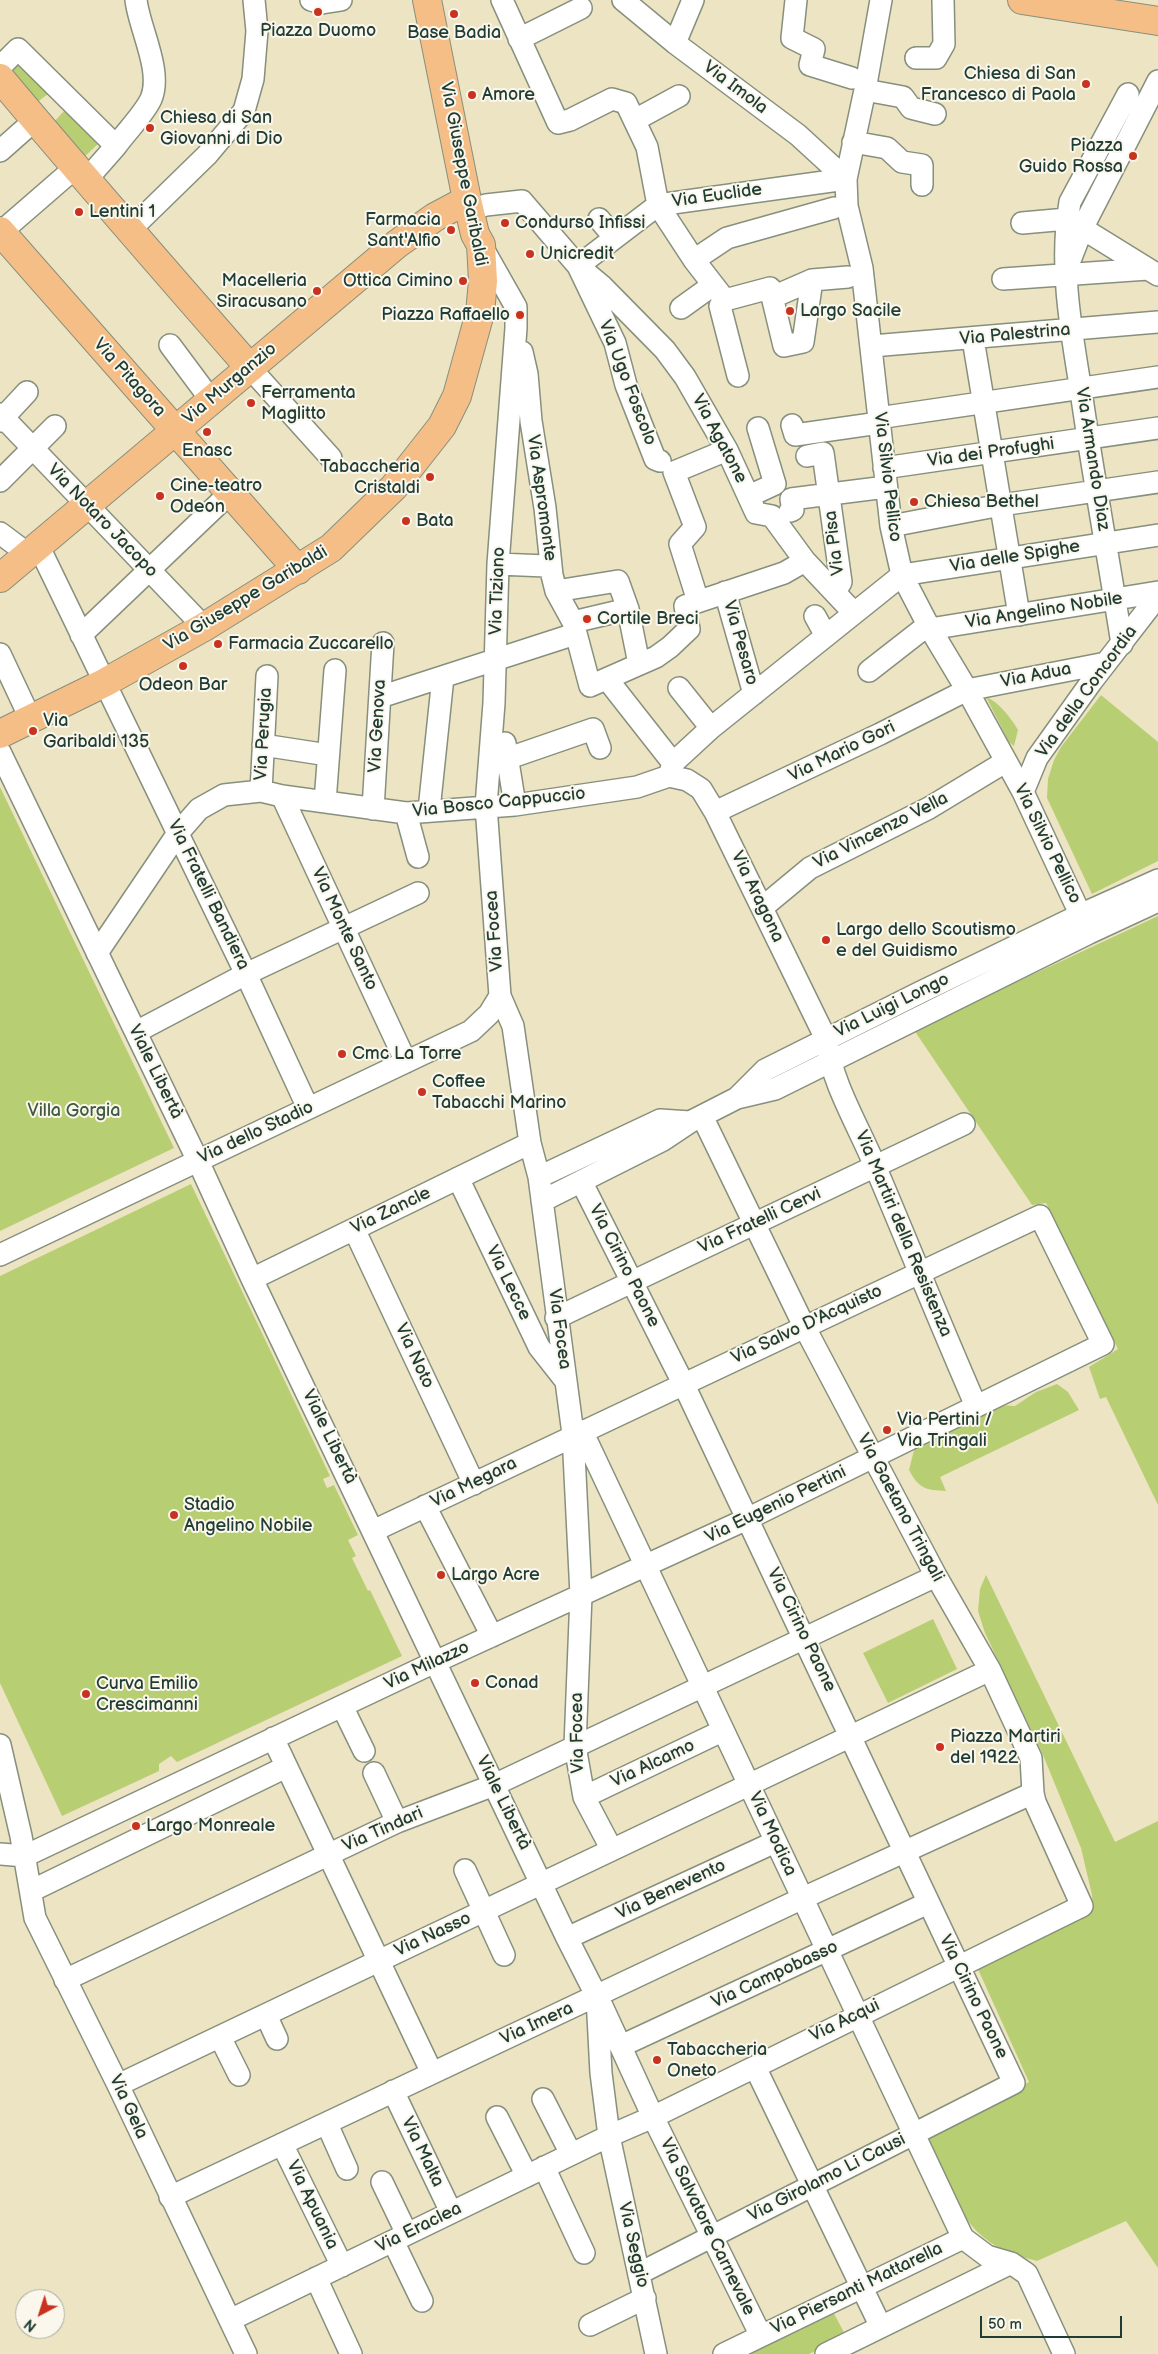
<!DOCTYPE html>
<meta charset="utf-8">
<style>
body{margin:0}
#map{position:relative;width:1158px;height:2354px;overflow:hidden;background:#ede4c4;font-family:"Balsamiq Sans",sans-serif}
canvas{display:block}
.north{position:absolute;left:15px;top:2289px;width:50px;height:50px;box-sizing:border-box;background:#fbf7ec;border:1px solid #a3ada2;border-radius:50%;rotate:220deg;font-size:14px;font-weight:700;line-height:20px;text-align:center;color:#1f3d34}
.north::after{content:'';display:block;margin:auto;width:18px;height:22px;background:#c8321e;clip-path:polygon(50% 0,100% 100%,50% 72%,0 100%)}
.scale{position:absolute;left:980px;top:2316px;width:142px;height:22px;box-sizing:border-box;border:2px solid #1f3d34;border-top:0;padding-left:6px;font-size:15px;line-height:18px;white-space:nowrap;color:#1f3d34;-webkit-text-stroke:4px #fbf7ec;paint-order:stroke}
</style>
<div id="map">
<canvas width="1158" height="2354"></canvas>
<div class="north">N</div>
<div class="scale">50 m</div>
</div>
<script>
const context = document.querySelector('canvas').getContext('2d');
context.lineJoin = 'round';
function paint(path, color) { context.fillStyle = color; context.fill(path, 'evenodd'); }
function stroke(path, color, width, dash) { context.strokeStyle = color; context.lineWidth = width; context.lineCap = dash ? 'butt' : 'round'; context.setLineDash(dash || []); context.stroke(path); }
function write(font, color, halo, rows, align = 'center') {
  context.font = font + ' "Balsamiq Sans",sans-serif'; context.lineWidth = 4; context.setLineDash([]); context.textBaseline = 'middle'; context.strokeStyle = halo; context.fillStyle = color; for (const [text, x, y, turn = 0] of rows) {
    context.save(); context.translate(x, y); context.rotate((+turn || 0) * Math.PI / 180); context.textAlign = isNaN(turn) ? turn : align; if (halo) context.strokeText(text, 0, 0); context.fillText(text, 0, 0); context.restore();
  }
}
const green = new Path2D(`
 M 17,65 L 48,94 L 36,103 L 8,72 Z
 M 64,111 L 98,144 L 82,159 L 52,124 Z
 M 1101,695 L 1158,742 L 1158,861 L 1092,894 L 1047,798 L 1048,779 L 1054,760 L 1061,747 Z
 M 986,697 C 999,702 1011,718 1018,730 L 1014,746 L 1009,742 Z
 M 0,787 L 174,1148 L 0,1231 Z
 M 1158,916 L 1158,1505 L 1106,1397 L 1100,1399 L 1089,1367 L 1118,1349 L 1046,1203 L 1032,1205 L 914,1030 Z
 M 191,1184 L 330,1476 L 323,1479 L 327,1488 L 334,1485 L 358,1535 L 348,1540 L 356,1556 L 352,1558 L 368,1591 L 370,1590 L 402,1656 L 177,1762 L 171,1756 L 159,1764 L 159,1771 L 62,1816 L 0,1683 L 0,1276 Z
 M 1057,1384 L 1068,1392 L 1079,1410 L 940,1477 L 946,1491 C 926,1490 919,1489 909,1470 L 915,1446 L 996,1405 L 1015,1406 L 1036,1392 Z
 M 986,1575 L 1115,1842 L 1158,1821 L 1158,2268 L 1126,2221 L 1037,2261 C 1027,2258 1017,2256 1008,2252 C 959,2232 945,2179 926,2135 L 1029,2082 L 977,1967 L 1093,1908 L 1092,1895 L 1081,1848 L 1043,1755 L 985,1633 L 978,1611 L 980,1589 Z
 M 933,1619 L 957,1669 L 888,1703 L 863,1653 Z
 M 832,2310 L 846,2336 L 809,2354 L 739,2354 Z`);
const minor = new Path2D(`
 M 311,0 L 322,3 L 341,0
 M 502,0 L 558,123 L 570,120 L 612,99 L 626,103 L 647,147 L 658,205 L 694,260 L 725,300 L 770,288 L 784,346 L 803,342 L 812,280
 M 623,0 L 675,43 L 798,135 L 846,179
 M 796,0 L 792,38 L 814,49 L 810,65 L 852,78
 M 881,0 L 865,90 L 846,179 L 847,206 L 862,268 L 891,526 L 902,575 L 928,625 L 967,690 L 1023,792 L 1089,933
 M 519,39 L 581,8
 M 675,43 L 693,0
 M 916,58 L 936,58 L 944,44 L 943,0
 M 0,67 L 18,49 L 116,146 L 87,179
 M 865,90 L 903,97 L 911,108 L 935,114
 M 635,120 L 679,96
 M 853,142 L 887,148 L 902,162 L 922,165 L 922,185
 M 116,146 C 126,132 144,114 151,99 C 163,71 139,28 136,0
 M 0,151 L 35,120
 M 470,210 L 486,205 L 522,201 L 578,266 L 615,343 L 626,385 L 655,459 L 660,461
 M 599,219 L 614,237
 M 1072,222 L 1148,269
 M 1022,223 L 1067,219
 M 129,231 L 207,155 L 244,111 L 253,79 L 257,31 L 254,0
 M 1,232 L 76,167
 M 482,247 L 516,307 L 516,328 L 498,564 L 494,703 L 486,806 L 500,996 L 513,1026 L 530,1143 L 539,1177 L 573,1434 L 581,1595 L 575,1746 L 584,1797 L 612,1850
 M 1071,258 L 1083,227 L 1158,81
 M 694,260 L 727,238 L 834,208
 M 578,266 L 602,286 L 665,350 L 685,377 L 727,450 L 756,513 L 772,516 L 805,561 L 854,613
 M 578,266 L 658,205 L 846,179
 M 1003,279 L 1148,269 L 1158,275
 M 773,297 L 812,280 L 848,277
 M 725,300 L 720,306 L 738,376
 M 681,308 L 713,285
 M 973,339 L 1019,615
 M 170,345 L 211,400
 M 872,346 L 1158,322
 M 522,352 L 527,374 L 531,421 L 545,508 L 552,575 L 556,591 L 573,622 L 590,686 L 656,657 L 670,647 L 689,629 L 685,606 L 784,573 L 805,561
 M 250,368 L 331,458
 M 0,414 L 204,627
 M 878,418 L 1158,377
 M 0,421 L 27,392
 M 792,425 L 795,435 L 879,423
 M 807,456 L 823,453 L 841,582 L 835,592
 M 884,468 L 1158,428
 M 0,481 L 55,426
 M 749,496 L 775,484 L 758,428
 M 790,511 L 793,510 L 791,499 L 886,487
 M 891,526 L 1001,505 L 1158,482
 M 0,533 L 28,554
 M 38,545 L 246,974 L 308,1108
 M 498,564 L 546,566
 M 556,591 L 618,581 L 628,609 L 639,664
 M 725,592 L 754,694
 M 698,601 L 680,544 L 695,527 L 674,472 L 727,450
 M 815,616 L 826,636
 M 573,622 L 628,609
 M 930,629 L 1158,592
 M 81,635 L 231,492
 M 1122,644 C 1109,560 1093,476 1081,391 C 1071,330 1059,265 1070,202 L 1128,94
 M 0,654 L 31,720
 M 869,671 L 928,625
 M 607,679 L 673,763
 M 679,688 L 711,728
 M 380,697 L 575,634
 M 505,743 L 515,805
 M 263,745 L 328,755
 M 0,752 L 198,1161 L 252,1279 L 567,1938 L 597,1997 L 601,2073 L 609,2136 L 656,2354
 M 509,758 L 593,729 L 600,748
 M 669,776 L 673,763 L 711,728 L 902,575 L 1158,535
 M 261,791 L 267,676
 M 1023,792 L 1037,758 L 1092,681 L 1158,596
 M 282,796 L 406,1062
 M 325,802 L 335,670
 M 373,809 L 383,643
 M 429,810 L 443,677
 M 715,812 L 880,734 L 967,690 L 1106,663
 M 406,813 L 418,857
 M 763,907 L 810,868 L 929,808 L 1005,762
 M 97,953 L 178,833 L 199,809 L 224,795 L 261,791 L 282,796 L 406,813 L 515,805 L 637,787 L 669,776 L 687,780 L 701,789 L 715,812 L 826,1039 C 832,1084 858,1125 875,1166 C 909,1246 941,1326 976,1406
 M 136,1032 L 246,974 L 418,893
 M 738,1097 L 765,1070 L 921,992 L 1082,914 L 1158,880
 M 539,1177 L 660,1120 L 690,1122
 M 458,1178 L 539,1347 L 565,1380
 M 581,1181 L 683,1383 L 1014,2083 L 640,2273
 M 542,1201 L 663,1140 L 690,1122 L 737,1098 L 775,1089 L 1089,933 L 1158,901
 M 354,1229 L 474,1484
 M 0,1255 L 471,1031 L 489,1014 L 500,996
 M 252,1279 L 530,1143
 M 556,1318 L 964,1124
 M 582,1431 L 963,2238 L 987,2256 L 1011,2263 L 1027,2274 L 1064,2354
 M 425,1506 L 492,1636
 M 342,1706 L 364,1751
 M 273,1738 L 432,2073
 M 0,1745 L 21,1836 L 35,1918 L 118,2085 L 246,2354
 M 374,1773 L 397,1822
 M 584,1797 L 722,1731
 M 0,1854 L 25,1856
 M 25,1856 L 435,1662 L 747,1519 L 1103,1344 L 1040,1216 L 373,1531
 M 465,1870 L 504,1955
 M 31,1891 L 286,1767
 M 567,1938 L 775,1842
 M 65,1980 L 397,1822 L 494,1785 L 936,1576
 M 602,2006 L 653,2117 L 761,2336
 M 266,2015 L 277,2039
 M 220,2037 L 239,2075
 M 621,2046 L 928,1903
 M 755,2067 L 881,2327
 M 118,2085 L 990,1670
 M 393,2091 L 451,2212
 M 543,2099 L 571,2154
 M 497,2117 L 527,2176
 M 327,2124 L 347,2169
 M 282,2144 L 342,2266
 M 544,2167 L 584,2253
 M 382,2182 L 407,2234
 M 170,2197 L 803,1898 L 1033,1793
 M 393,2241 L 422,2301
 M 316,2278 L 351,2354
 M 230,2320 L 609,2136 L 653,2117 L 1082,1906 L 1035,1802 L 1033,1793 L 1031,1758 L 990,1670 L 936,1576 L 804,1326 L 702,1116
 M 590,2325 L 645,2298
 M 724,2354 L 963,2238
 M 826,2354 L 1011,2263`);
const major = new Path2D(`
 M 1022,0 L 1158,21
 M 0,78 C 82,176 166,272 250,368
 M 0,231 L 298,570
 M 0,578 L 397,244 L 435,217 L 467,200
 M 0,734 L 104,683 L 204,627 L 331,548 L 394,487 L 442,426 L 457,396 L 480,313 L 483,281 L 481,245 L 475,234 L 467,200 L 427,0`);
const markers = [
 [318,12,5,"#c8321e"],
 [454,14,5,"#c8321e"],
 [1086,84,5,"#c8321e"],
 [472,95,5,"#c8321e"],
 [150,128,5,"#c8321e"],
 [1133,156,5,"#c8321e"],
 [79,212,5,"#c8321e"],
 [505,223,5,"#c8321e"],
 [451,230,5,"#c8321e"],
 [530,254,5,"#c8321e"],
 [463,281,5,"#c8321e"],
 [317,291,5,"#c8321e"],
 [790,311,5,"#c8321e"],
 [520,315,5,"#c8321e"],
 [251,403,5,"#c8321e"],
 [207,432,5,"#c8321e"],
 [430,477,5,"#c8321e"],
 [160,496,5,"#c8321e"],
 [914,502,5,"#c8321e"],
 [406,521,5,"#c8321e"],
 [587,619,5,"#c8321e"],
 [218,644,5,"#c8321e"],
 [183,666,5,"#c8321e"],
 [33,731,5,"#c8321e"],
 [826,940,5,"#c8321e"],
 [342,1054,5,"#c8321e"],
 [422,1092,5,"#c8321e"],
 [887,1430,5,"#c8321e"],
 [174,1515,5,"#c8321e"],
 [441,1575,5,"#c8321e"],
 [475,1683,5,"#c8321e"],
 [86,1694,5,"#c8321e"],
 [940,1747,5,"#c8321e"],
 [136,1826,5,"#c8321e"],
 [657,2060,5,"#c8321e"]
];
const poiNames = [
 ["Piazza Duomo",318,31,"center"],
 ["Base Badia",454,33,"center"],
 ["Chiesa di San",1076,74,"right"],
 ["Francesco di Paola",1076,95,"right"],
 ["Amore",482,95],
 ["Chiesa di San",160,118],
 ["Giovanni di Dio",160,139],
 ["Piazza",1123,146,"right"],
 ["Guido Rossa",1123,167,"right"],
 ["Lentini 1",89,212],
 ["Farmacia",441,220,"right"],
 ["Sant'Alfio",441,241,"right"],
 ["Condurso Infissi",515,223],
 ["Unicredit",540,254],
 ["Macelleria",307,281,"right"],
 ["Siracusano",307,302,"right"],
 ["Ottica Cimino",453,281,"right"],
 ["Largo Sacile",800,311],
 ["Piazza Raffaello",510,315,"right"],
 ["Ferramenta",261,393],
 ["Maglitto",261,414],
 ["Enasc",207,451,"center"],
 ["Tabaccheria",420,467,"right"],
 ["Cristaldi",420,488,"right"],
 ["Cine-teatro",170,486],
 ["Odeon",170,507],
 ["Chiesa Bethel",924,502],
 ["Bata",416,521],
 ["Cortile Breci",597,619],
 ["Farmacia Zuccarello",228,644],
 ["Odeon Bar",183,685,"center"],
 ["Via",43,721],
 ["Garibaldi 135",43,742],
 ["Largo dello Scoutismo",836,930],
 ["e del Guidismo",836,951],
 ["Cmc La Torre",352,1054],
 ["Coffee",432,1082],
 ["Tabacchi Marino",432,1103],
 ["Via Pertini /",897,1420],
 ["Via Tringali",897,1441],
 ["Stadio",184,1505],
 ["Angelino Nobile",184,1526],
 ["Largo Acre",451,1575],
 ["Conad",485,1683],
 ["Curva Emilio",96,1684],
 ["Crescimanni",96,1705],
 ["Piazza Martiri",950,1737],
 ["del 1922",950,1758],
 ["Largo Monreale",146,1826],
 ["Tabaccheria",667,2050],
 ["Oneto",667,2071]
];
const streetNames = [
 ["Via Imola",735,88,37],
 ["Via Giuseppe Garibaldi",463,174,79],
 ["Via Euclide",717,196,-8],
 ["Via Palestrina",1015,335,-5],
 ["Via Pitagora",129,378,48],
 ["Via Ugo Foscolo",627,383,69],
 ["Via Murganzio",230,384,-40],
 ["Via Agatone",719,439,62],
 ["Via dei Profughi",991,453,-8],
 ["Via Armando Diaz",1092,459,81],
 ["Via Silvio Pellico",887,477,83],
 ["Via Aspromonte",541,498,82],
 ["Via Notaro Jacopo",102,521,46],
 ["Via Pisa",835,543,-97],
 ["Via delle Spighe",1015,557,-9],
 ["Via Tiziano",498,591,-88],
 ["Via Giuseppe Garibaldi",246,599,-31],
 ["Via Angelino Nobile",1044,611,-9],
 ["Via Pesaro",740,643,74],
 ["Via Adua",1036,676,-11],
 ["Via della Concordia",1087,692,-54],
 ["Via Genova",378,726,-87],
 ["Via Perugia",264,734,-87],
 ["Via Mario Gori",842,752,-26],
 ["Via Bosco Cappuccio",499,803,-6],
 ["Via Vincenzo Vella",881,831,-27],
 ["Via Silvio Pellico",1047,844,64],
 ["Via Fratelli Bandiera",208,895,64],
 ["Via Aragona",757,897,64],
 ["Via Monte Santo",344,929,65],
 ["Via Focea",495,931,-94],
 ["Via Luigi Longo",892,1006,-26],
 ["Viale Libertà",155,1072,64],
 ["Via dello Stadio",256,1133,-25],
 ["Via Zancle",391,1211,-26],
 ["Via Fratelli Cervi",760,1221,-25],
 ["Via Martiri della Resistenza",903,1234,67],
 ["Via Cirino Paone",624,1266,63],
 ["Via Lecce",508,1283,64],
 ["Via Salvo D'Acquisto",807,1325,-25],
 ["Via Focea",559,1329,82],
 ["Via Noto",414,1356,65],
 ["Viale Libertà",329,1437,64],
 ["Via Megara",474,1483,-26],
 ["Via Eugenio Pertini",776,1505,-26],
 ["Via Gaetano Tringali",900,1508,62],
 ["Via Cirino Paone",801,1630,64],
 ["Via Milazzo",427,1666,-25],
 ["Via Focea",578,1733,-91],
 ["Via Alcamo",653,1764,-25],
 ["Viale Libertà",503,1803,64],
 ["Via Tindari",383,1830,-24],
 ["Via Modica",772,1834,65],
 ["Via Benevento",671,1890,-25],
 ["Via Nasso",433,1935,-25],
 ["Via Campobasso",775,1975,-25],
 ["Via Cirino Paone",973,1997,64],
 ["Via Acqui",845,2021,-26],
 ["Via Imera",537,2024,-25],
 ["Via Gela",128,2107,65],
 ["Via Malta",422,2152,64],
 ["Via Girolamo Li Causi",827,2178,-27],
 ["Via Apuania",312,2205,64],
 ["Via Salvatore Carnevale",707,2227,64],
 ["Via Eraclea",419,2228,-26],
 ["Via Seggio",633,2245,77],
 ["Via Piersanti Mattarella",857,2289,-26]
];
const parkNames = [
 ["Villa Gorgia",74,1111]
];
paint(green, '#b8ce72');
stroke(minor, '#86907c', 24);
stroke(major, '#86907c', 30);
stroke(minor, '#fff', 21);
stroke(major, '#f6be87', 28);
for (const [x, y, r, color] of markers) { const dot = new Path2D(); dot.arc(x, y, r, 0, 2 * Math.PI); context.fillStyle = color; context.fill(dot); stroke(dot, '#fbf7ec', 2); }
write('18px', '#1f3d34', '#fbf7ec', poiNames, 'left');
write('18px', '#1f3d34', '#fbf7ec', streetNames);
write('18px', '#3e5a40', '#fbf7ec', parkNames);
</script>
